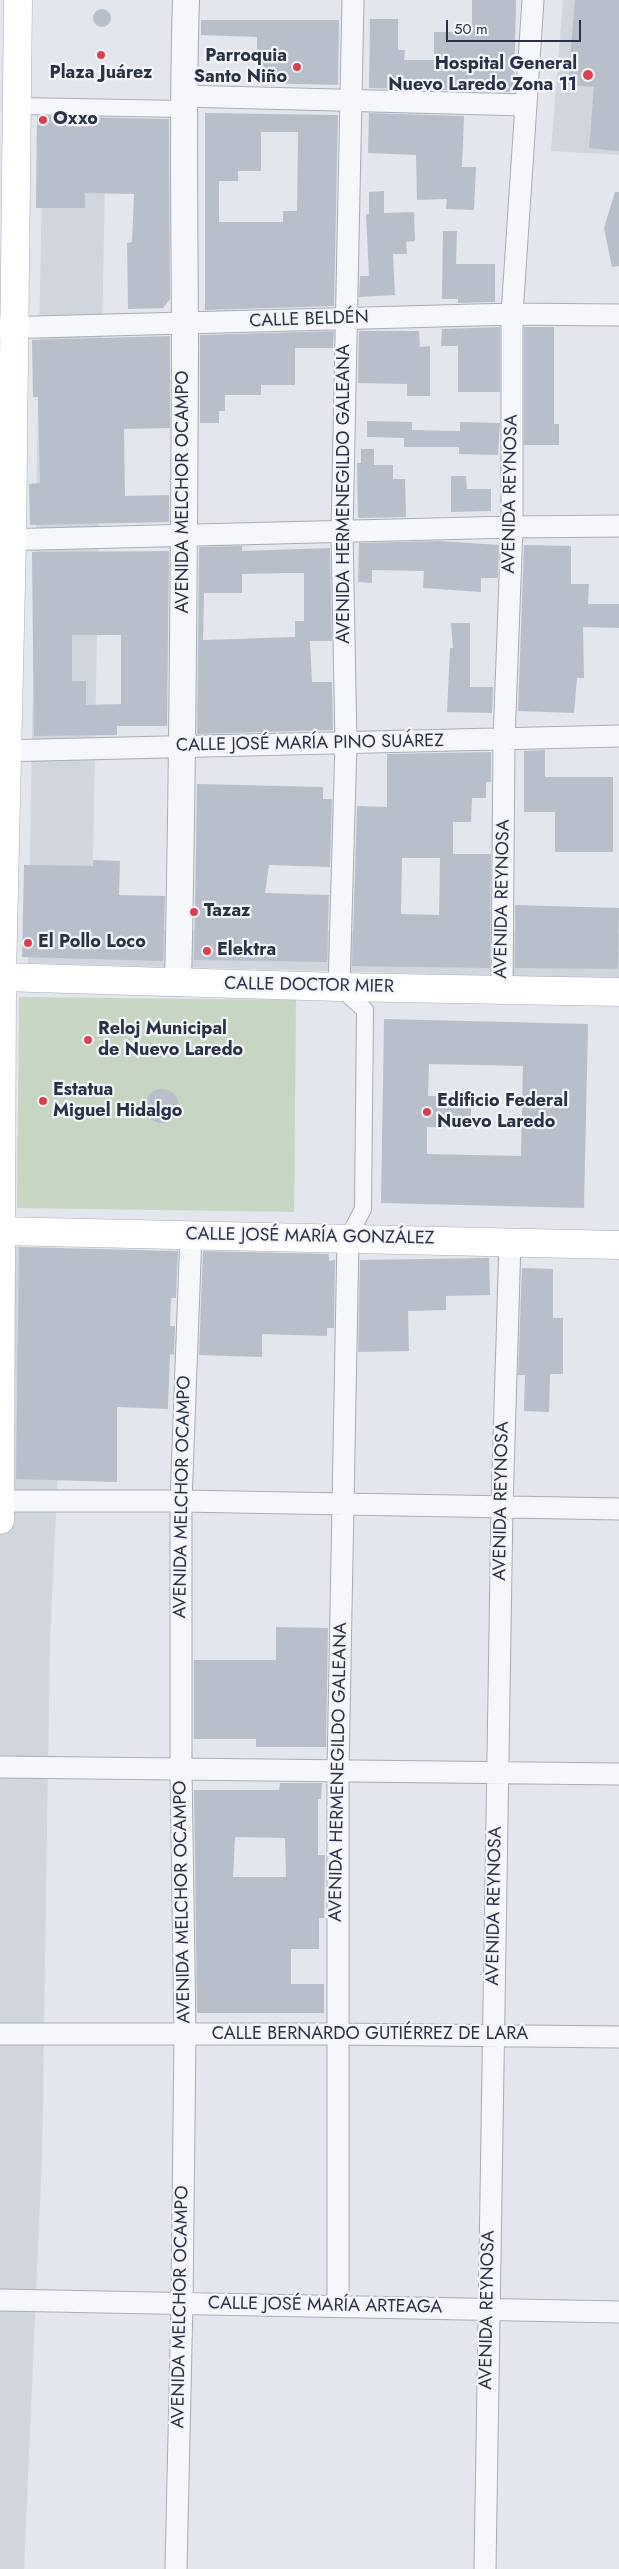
<!DOCTYPE html>
<meta charset="utf-8">
<style>
body{margin:0}
#map{position:relative;width:619px;height:2569px;overflow:hidden;background:#e3e6ec;font-family:Jost,sans-serif}
canvas{display:block}
.scale{position:absolute;left:446px;top:20px;width:135px;height:22px;box-sizing:border-box;border:2px solid #293245;border-top:0;padding-left:6px;font-size:15px;line-height:18px;white-space:nowrap;color:#293245;-webkit-text-stroke:4px #f3f5f9;paint-order:stroke}
</style>
<div id="map">
<canvas width="619" height="2569"></canvas>
<div class="scale">50 m</div>
</div>
<script>
const context = document.querySelector('canvas').getContext('2d');
context.lineJoin = 'round';
function paint(path, color) { context.fillStyle = color; context.fill(path, 'evenodd'); }
function stroke(path, color, width, dash) { context.strokeStyle = color; context.lineWidth = width; context.lineCap = dash ? 'butt' : 'round'; context.setLineDash(dash || []); context.stroke(path); }
function write(font, color, halo, rows, align = 'center') {
  context.font = font + ' Jost,sans-serif'; context.lineWidth = 4.5; context.setLineDash([]); context.textBaseline = 'middle'; context.strokeStyle = halo; context.fillStyle = color; for (const [text, x, y, turn = 0] of rows) {
    context.save(); context.translate(x, y); context.rotate((+turn || 0) * Math.PI / 180); context.textAlign = isNaN(turn) ? turn : align; if (halo) context.strokeText(text, 0, 0); context.fillText(text, 0, 0); context.restore();
  }
}
const built = new Path2D(`
 M 563,0 L 619,0 L 619,155 L 551,151 Z
 M 106,118 L 93,858 L 89,929 L 619,933 L 619,979 L 28,963 L 43,121 Z
 M 0,1245 L 69,1250 L 50,1637 L 42,2156 L 24,2569 L 0,2569 Z`);
const green = new Path2D(`
 M 19,997 L 296,1000 L 294,1212 L 17,1208 Z`);
const building = new Path2D(`
 M 472,0 L 516,0 L 514,92 L 369,88 L 370,19 L 398,19 L 398,50 L 405,50 L 404,60 L 434,60 L 434,32 L 472,32 Z
 M 575,0 L 619,0 L 619,151 L 589,148 L 594,87 L 568,85 Z
 M93 18a9 9 0 1 1 18 0a9 9 0 1 1-18 0Z
 M 201,20 L 339,20 L 338,85 L 257,83 L 257,37 L 201,35 Z
 M 205,113 L 338,115 L 334,306 L 205,310 ZM 261,132 L 298,132 L 297,211 L 283,211 L 283,222 L 219,222 L 219,181 L 238,181 L 238,171 L 261,171 Z
 M 369,113 L 464,116 L 462,167 L 476,167 L 474,210 L 446,209 L 447,199 L 417,200 L 416,155 L 368,153 Z
 M 37,116 L 169,119 L 170,299 L 163,308 L 128,309 L 127,243 L 132,242 L 134,194 L 85,193 L 85,208 L 36,208 Z
 M 384,191 L 384,213 L 414,212 L 415,241 L 406,242 L 407,254 L 393,254 L 395,295 L 359,297 L 360,276 L 369,276 L 366,214 L 369,214 L 369,192 Z
 M 615,192 L 619,192 L 619,266 L 612,267 L 604,228 Z
 M 443,231 L 457,231 L 456,264 L 495,264 L 495,302 L 458,303 L 458,299 L 442,299 Z
 M 500,327 L 500,392 L 458,392 L 458,346 L 441,346 L 442,329 Z
 M 524,327 L 554,327 L 554,424 L 559,424 L 559,445 L 524,445 Z
 M 334,331 L 333,348 L 295,348 L 295,385 L 261,385 L 261,395 L 225,395 L 225,411 L 219,411 L 219,423 L 200,423 L 200,335 Z
 M 359,331 L 419,331 L 420,347 L 430,346 L 430,396 L 407,396 L 407,384 L 358,383 Z
 M 170,336 L 170,428 L 124,429 L 125,496 L 169,495 L 169,522 L 30,525 L 29,484 L 40,483 L 38,397 L 33,397 L 32,340 Z
 M 367,421 L 412,422 L 412,430 L 460,431 L 460,422 L 500,423 L 498,455 L 459,454 L 459,447 L 404,447 L 404,438 L 367,437 Z
 M 361,449 L 374,449 L 374,465 L 393,465 L 393,479 L 405,479 L 406,517 L 359,518 L 358,516 L 357,463 L 361,463 Z
 M 451,476 L 466,476 L 467,489 L 491,489 L 491,511 L 451,512 Z
 M 440,541 L 499,545 L 498,578 L 481,578 L 481,592 L 423,588 L 424,571 L 372,570 L 372,583 L 358,582 L 359,543 Z
 M 524,545 L 571,546 L 571,584 L 589,584 L 588,604 L 619,604 L 619,628 L 583,627 L 584,678 L 577,678 L 574,713 L 518,711 Z
 M 242,546 L 242,551 L 330,548 L 332,641 L 310,641 L 312,682 L 332,682 L 333,730 L 197,734 L 199,547 ZM 290,573 L 304,573 L 304,621 L 295,621 L 295,637 L 203,640 L 204,593 L 242,593 L 242,574 Z
 M 169,551 L 167,726 L 117,726 L 117,735 L 34,736 L 32,552 ZM 72,635 L 121,635 L 121,704 L 86,705 L 86,681 L 72,681 Z
 M 451,623 L 470,623 L 470,687 L 493,687 L 492,713 L 447,712 L 450,648 L 453,648 Z
 M 545,750 L 545,777 L 613,777 L 613,852 L 555,852 L 555,812 L 524,812 L 524,751 Z
 M 491,752 L 491,782 L 486,782 L 486,798 L 472,798 L 471,822 L 453,822 L 453,854 L 491,854 L 490,968 L 352,966 L 357,806 L 387,807 L 387,754 ZM 402,858 L 440,858 L 439,915 L 401,914 Z
 M 197,784 L 323,787 L 323,799 L 332,799 L 330,867 L 269,865 L 265,893 L 329,895 L 327,962 L 194,960 Z
 M 93,860 L 120,861 L 119,895 L 165,896 L 163,961 L 22,957 L 24,865 L 93,866 Z
 M 515,905 L 619,908 L 618,969 L 515,968 Z
 M 384,1019 L 588,1024 L 584,1208 L 381,1203 ZM 429,1064 L 523,1066 L 521,1156 L 427,1154 L 427,1127 L 471,1128 L 471,1097 L 428,1096 Z
 M145 1106a17 17 0 1 1 34 0a17 17 0 1 1-34 0Z
 M 19,1247 L 178,1251 L 176,1298 L 171,1298 L 170,1326 L 175,1326 L 174,1355 L 170,1354 L 168,1409 L 117,1407 L 117,1482 L 16,1479 Z
 M 203,1251 L 329,1254 L 329,1261 L 335,1260 L 334,1328 L 327,1328 L 327,1336 L 262,1334 L 262,1357 L 199,1355 Z
 M 489,1258 L 490,1295 L 446,1296 L 446,1310 L 408,1311 L 409,1351 L 358,1352 L 360,1260 Z
 M 522,1268 L 553,1269 L 553,1318 L 563,1318 L 563,1374 L 550,1374 L 549,1412 L 524,1411 L 525,1375 L 518,1375 Z
 M 276,1627 L 328,1628 L 326,1747 L 256,1747 L 256,1739 L 194,1739 L 194,1660 L 276,1660 Z
 M 280,1783 L 322,1783 L 321,1799 L 318,1799 L 318,1855 L 325,1855 L 324,1918 L 319,1918 L 319,1949 L 291,1949 L 291,1984 L 324,1984 L 324,2013 L 197,2013 L 194,1790 L 279,1790 ZM 235,1837 L 285,1838 L 286,1877 L 233,1877 Z`);
const pedestrian = new Path2D(`
 M 17,106 L 183,109
 M 339,987 L 365,1010 L 363,1209 L 348,1238`);
const minor = new Path2D(`
 M 183,96 L 526,105
 M 0,328 L 512,314 L 619,315
 M 0,540 L 512,527 L 619,526
 M 0,751 L 619,736
 M 339,987 L 346,743 L 342,532 L 353,0
 M 502,989 L 504,739 L 512,527 L 512,314 L 533,0
 M 0,1501 L 181,1501 L 619,1509
 M 0,1767 L 619,1774
 M 0,2034 L 337,2034 L 619,2037
 M 0,2300 L 619,2312
 M 338,2306 L 338,1770 L 348,1238
 M 176,2569 L 182,2302 L 185,2034 L 181,1768 L 181,1501 L 191,1234
 M 485,2569 L 502,1506 L 510,1242`);
const tertiary = new Path2D(`
 M 178,983 C 183,773 184,562 185,351 C 185,234 182,117 186,0`);
const secondary = new Path2D(`
 M 0,977 L 339,987 L 619,992
 M 0,1231 L 619,1245
 M 0,1520 L 2,977 L 12,539 L 18,0`);
const markers = [
 [101,55,5,"#d84051"],
 [297,67,5,"#d84051"],
 [588,75,6,"#d84051"],
 [43,120,5,"#d84051"],
 [194,912,5,"#d84051"],
 [28,943,5,"#d84051"],
 [207,951,5,"#d84051"],
 [88,1040,5,"#d84051"],
 [43,1101,5,"#d84051"],
 [427,1112,5,"#d84051"]
];
const poiNames = [
 ["Parroquia",287,57,"right"],
 ["Santo Niño",287,78,"right"],
 ["Hospital General",577,65,"right"],
 ["Nuevo Laredo Zona 11",577,86,"right"],
 ["Plaza Juárez",101,74,"center"],
 ["Oxxo",53,120],
 ["Tazaz",204,912],
 ["El Pollo Loco",38,943],
 ["Elektra",217,951],
 ["Reloj Municipal",98,1030],
 ["de Nuevo Laredo",98,1051],
 ["Estatua",53,1091],
 ["Miguel Hidalgo",53,1112],
 ["Edificio Federal",437,1102],
 ["Nuevo Laredo",437,1123]
];
const streetNames = [
 ["CALLE BELDÉN",309,320,-2],
 ["AVENIDA MELCHOR OCAMPO",184,492,-90],
 ["AVENIDA HERMENEGILDO GALEANA",345,494,-90],
 ["AVENIDA REYNOSA",511,494,-89],
 ["CALLE JOSÉ MARÍA PINO SUÁREZ",310,744,-1],
 ["AVENIDA REYNOSA",503,899,-89],
 ["CALLE DOCTOR MIER",309,986,1],
 ["CALLE JOSÉ MARÍA GONZÁLEZ",310,1237,1],
 ["AVENIDA MELCHOR OCAMPO",183,1497,-89],
 ["AVENIDA REYNOSA",502,1501,-89],
 ["AVENIDA HERMENEGILDO GALEANA",339,1772,-89],
 ["AVENIDA MELCHOR OCAMPO",183,1902,-91],
 ["AVENIDA REYNOSA",495,1906,-89],
 ["CALLE BERNARDO GUTIÉRREZ DE LARA",370,2035],
 ["CALLE JOSÉ MARÍA ARTEAGA",325,2306,1],
 ["AVENIDA MELCHOR OCAMPO",181,2307,-89],
 ["AVENIDA REYNOSA",488,2310,-89]
];
paint(built, '#d0d5de');
paint(green, '#c7d6c3');
paint(building, '#b9bfca');
stroke(pedestrian, '#a7acb7', 18);
stroke(minor, '#a7acb7', 23);
stroke(tertiary, '#a7acb7', 28);
stroke(secondary, '#a7acb7', 29);
stroke(pedestrian, '#f6f7fa', 16);
stroke(minor, '#f6f7fa', 21);
stroke(tertiary, '#f6f7fa', 26);
stroke(secondary, '#fff', 28);
for (const [x, y, r, color] of markers) { const dot = new Path2D(); dot.arc(x, y, r, 0, 2 * Math.PI); context.fillStyle = color; context.fill(dot); stroke(dot, '#f3f5f9', 2); }
write('bold 18px', '#293245', '#f3f5f9', poiNames, 'left');
write('18px', '#293245', '#f3f5f9', streetNames);
</script>
